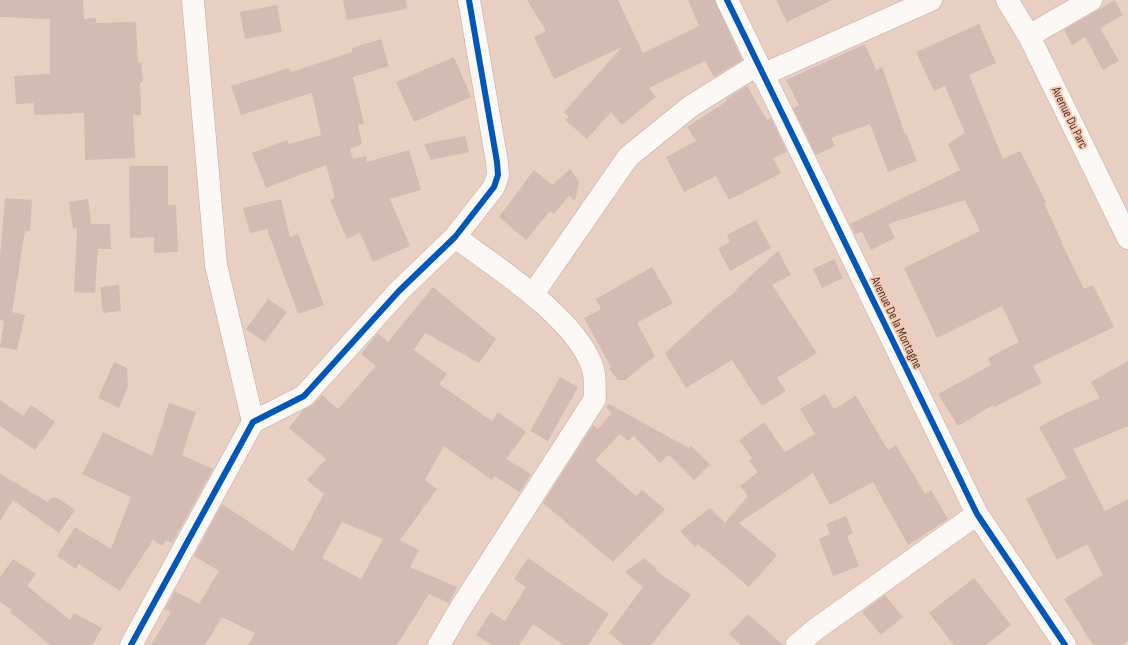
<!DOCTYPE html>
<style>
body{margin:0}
canvas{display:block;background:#e9cfc2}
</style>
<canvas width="1128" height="645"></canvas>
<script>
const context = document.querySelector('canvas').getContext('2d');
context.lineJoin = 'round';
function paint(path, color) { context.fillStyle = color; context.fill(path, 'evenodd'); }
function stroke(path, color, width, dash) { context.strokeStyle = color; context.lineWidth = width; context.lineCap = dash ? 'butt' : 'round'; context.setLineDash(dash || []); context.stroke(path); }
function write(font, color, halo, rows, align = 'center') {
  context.font = font + ' "Sofia Sans Condensed",sans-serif'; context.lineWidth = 4; context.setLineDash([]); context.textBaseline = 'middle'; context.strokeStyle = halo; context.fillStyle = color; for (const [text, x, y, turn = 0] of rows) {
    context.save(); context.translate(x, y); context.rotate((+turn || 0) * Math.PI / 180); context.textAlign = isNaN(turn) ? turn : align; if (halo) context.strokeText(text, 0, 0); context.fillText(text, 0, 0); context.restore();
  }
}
const building = new Path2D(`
 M 0,0 L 83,0 L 84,19 L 96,18 L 96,23 L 136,22 L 138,63 L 141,62 L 143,82 L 140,82 L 141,115 L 133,115 L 135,158 L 85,160 L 84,113 L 34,115 L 34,103 L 16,104 L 14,76 L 50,74 L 50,19 L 0,17 Z
 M 343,0 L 406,0 L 407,9 L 347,20 Z
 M 527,0 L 618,0 L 643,53 L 699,26 L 688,0 L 715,0 L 742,60 L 714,77 L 705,61 L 649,88 L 656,97 L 622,125 L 611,112 L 587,139 L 565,120 L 569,117 L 564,112 L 622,47 L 554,79 L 534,37 L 546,31 Z
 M 776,0 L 832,0 L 787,22 Z
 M 1115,0 L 1123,15 L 1100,28 L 1119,61 L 1103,70 L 1085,37 L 1072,45 L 1064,30 Z
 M 277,5 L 282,32 L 245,39 L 240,12 Z
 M 979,24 L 996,63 L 969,75 L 1003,159 L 1020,151 L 1046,202 L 1044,203 L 1062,242 L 1061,242 L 1084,289 L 1093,285 L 1114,327 L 1033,366 L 1042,383 L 994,407 L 993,405 L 958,426 L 938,394 L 991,365 L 988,358 L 1019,342 L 1002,306 L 937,338 L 904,268 L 980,231 L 965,200 L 888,224 L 895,238 L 871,250 L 862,232 L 855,234 L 850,224 L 960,170 L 948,144 L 965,133 L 945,86 L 934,91 L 916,52 Z
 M 381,39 L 389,66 L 353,77 L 364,124 L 358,125 L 362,144 L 350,149 L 353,159 L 366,156 L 367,162 L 409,150 L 421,190 L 390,199 L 410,246 L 373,262 L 360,233 L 347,239 L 330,200 L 335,197 L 326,165 L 266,188 L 252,153 L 287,140 L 289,144 L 321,135 L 312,93 L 241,115 L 231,86 L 289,68 L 291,72 L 352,52 L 352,48 Z
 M 865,44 L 876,70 L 882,67 L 905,134 L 906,133 L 917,161 L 888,172 L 870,124 L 831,138 L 835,146 L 816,155 L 793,108 L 799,105 L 786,80 Z
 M 454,57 L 471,97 L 414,122 L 396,82 Z
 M 747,86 L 767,120 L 771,118 L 787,152 L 773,158 L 781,173 L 729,200 L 716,176 L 684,192 L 666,157 L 696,141 L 687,127 L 727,101 L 726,99 Z
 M 465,136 L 469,152 L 431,160 L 424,144 Z
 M 129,166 L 168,166 L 168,205 L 176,205 L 178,252 L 154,253 L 154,237 L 130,238 Z
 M 570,169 L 579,182 L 575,201 L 569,196 L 554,214 L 550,211 L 526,240 L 499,217 L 534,170 L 552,185 Z
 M 5,198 L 32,200 L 30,231 L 25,231 L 12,312 L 25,315 L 17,350 L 0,347 L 4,321 L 0,320 L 0,258 Z
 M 88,199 L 91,224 L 110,224 L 111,249 L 98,249 L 95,293 L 74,292 L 77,228 L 73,229 L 69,202 Z
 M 281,199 L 290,237 L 298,234 L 324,305 L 298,314 L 267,229 L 250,233 L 243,208 Z
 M 756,220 L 771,248 L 730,271 L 718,248 L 730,242 L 727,235 Z
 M 778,251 L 791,275 L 772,285 L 817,353 L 777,378 L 786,391 L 762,406 L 732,360 L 686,388 L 665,353 L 719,304 L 737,291 L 736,289 Z
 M 834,259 L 843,278 L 822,288 L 813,269 Z
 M 652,267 L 673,303 L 637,323 L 655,356 L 625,380 L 618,380 L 609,369 L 611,367 L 584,318 L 601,309 L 596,299 Z
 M 119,285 L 121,311 L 103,313 L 100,287 Z
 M 433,287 L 496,339 L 479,363 L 425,333 L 414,350 L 447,374 L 439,384 L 492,421 L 498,412 L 526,432 L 506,459 L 531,474 L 520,492 L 494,476 L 492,480 L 444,446 L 425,480 L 437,489 L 400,540 L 419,550 L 410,567 L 457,587 L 449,603 L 429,594 L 397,645 L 248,645 L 255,633 L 222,617 L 205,645 L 151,645 L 171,612 L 165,609 L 175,591 L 199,604 L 219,571 L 194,556 L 222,504 L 293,551 L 324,494 L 307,480 L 326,459 L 289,428 L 303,410 L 313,405 L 322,395 L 338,409 L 376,366 L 361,354 L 378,333 L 388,342 ZM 342,522 L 383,539 L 361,579 L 322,558 Z
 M 268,299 L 287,312 L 265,342 L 246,329 Z
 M 1128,361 L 1128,426 L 1073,449 L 1105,511 L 1128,499 L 1128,641 L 1121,645 L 1093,645 L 1064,599 L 1103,575 L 1087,544 L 1057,560 L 1026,499 L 1067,478 L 1039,427 L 1070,411 L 1100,398 L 1091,382 Z
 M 114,362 L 127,368 L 128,387 L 119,408 L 98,398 Z
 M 560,377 L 578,387 L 548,441 L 530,431 Z
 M 825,394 L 834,409 L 856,396 L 888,450 L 896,445 L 925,494 L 931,490 L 948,519 L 908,545 L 873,482 L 830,505 L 813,473 L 739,523 L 777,555 L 749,587 L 698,544 L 695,547 L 680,531 L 710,508 L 725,523 L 748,496 L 740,486 L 758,472 L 749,461 L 752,458 L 739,440 L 764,422 L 785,452 L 815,434 L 800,409 Z
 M 0,400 L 23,416 L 31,405 L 55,422 L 35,450 L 0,426 Z
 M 169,403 L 196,412 L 182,455 L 213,469 L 172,543 L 166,540 L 162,546 L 153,540 L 120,591 L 79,564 L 76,569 L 57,556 L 75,527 L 111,549 L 131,497 L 82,474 L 103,432 L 152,456 Z
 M 609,404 L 689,448 L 691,446 L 710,464 L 694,480 L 669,455 L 660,463 L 634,436 L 628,441 L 620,434 L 595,460 L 636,496 L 642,490 L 665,509 L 613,562 L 543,503 L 593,425 L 598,429 L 612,413 L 606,407 Z
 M 0,474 L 48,502 L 51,498 L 58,498 L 75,510 L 59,533 L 13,500 L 0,521 Z
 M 846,516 L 853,533 L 847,536 L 859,566 L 833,576 L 819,539 L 830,534 L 826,524 Z
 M 528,558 L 609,614 L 588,645 L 564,645 L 533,624 L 519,645 L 492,645 L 476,635 L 491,612 L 505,621 L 526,587 L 514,579 Z
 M 644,558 L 657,569 L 655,570 L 691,595 L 651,645 L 624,645 L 609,633 L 643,587 L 625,572 Z
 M 13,559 L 36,574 L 27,586 L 70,620 L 74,613 L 102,628 L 92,645 L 50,645 L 10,612 L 12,610 L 0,602 L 0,577 Z
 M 974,578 L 1011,625 L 986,645 L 954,645 L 929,613 Z
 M 885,595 L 903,617 L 881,635 L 862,612 Z
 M 748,614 L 783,645 L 741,645 L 729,634 Z`);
const minor = new Path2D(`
 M 193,0 L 216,265 L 253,422
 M 727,0 L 977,514 L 1065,645
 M 1007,0 L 1029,36 L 1128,238
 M 1029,36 L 1091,0
 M 762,75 L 931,0
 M 533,294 L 628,157 L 691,106 L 757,65
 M 131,645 L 253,422 L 304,396 L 399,291 L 455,237 L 494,187 L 498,175 L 497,162 L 469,0
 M 439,645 L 460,609 L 595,399 C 594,390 596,378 593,369 C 578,319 496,267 455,237
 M 797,645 L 816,629 L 977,514`);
const cycleway = new Path2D(`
 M 727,0 L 977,514 L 1065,645
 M 131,645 L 253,422 L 304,396 L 399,291 L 455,237 L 494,187 L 498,175 L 497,162 L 469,0`);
const streetNames = [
 ["Avenue Du Parc",1069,118,64],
 ["Avenue De la Montagne",896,323,64]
];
paint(building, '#d3bab3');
stroke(minor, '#c0aa9f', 23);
stroke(minor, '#fcf8f6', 22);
stroke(cycleway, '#0057b8', 6);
write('13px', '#4b3429', '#f8c9b3', streetNames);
</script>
